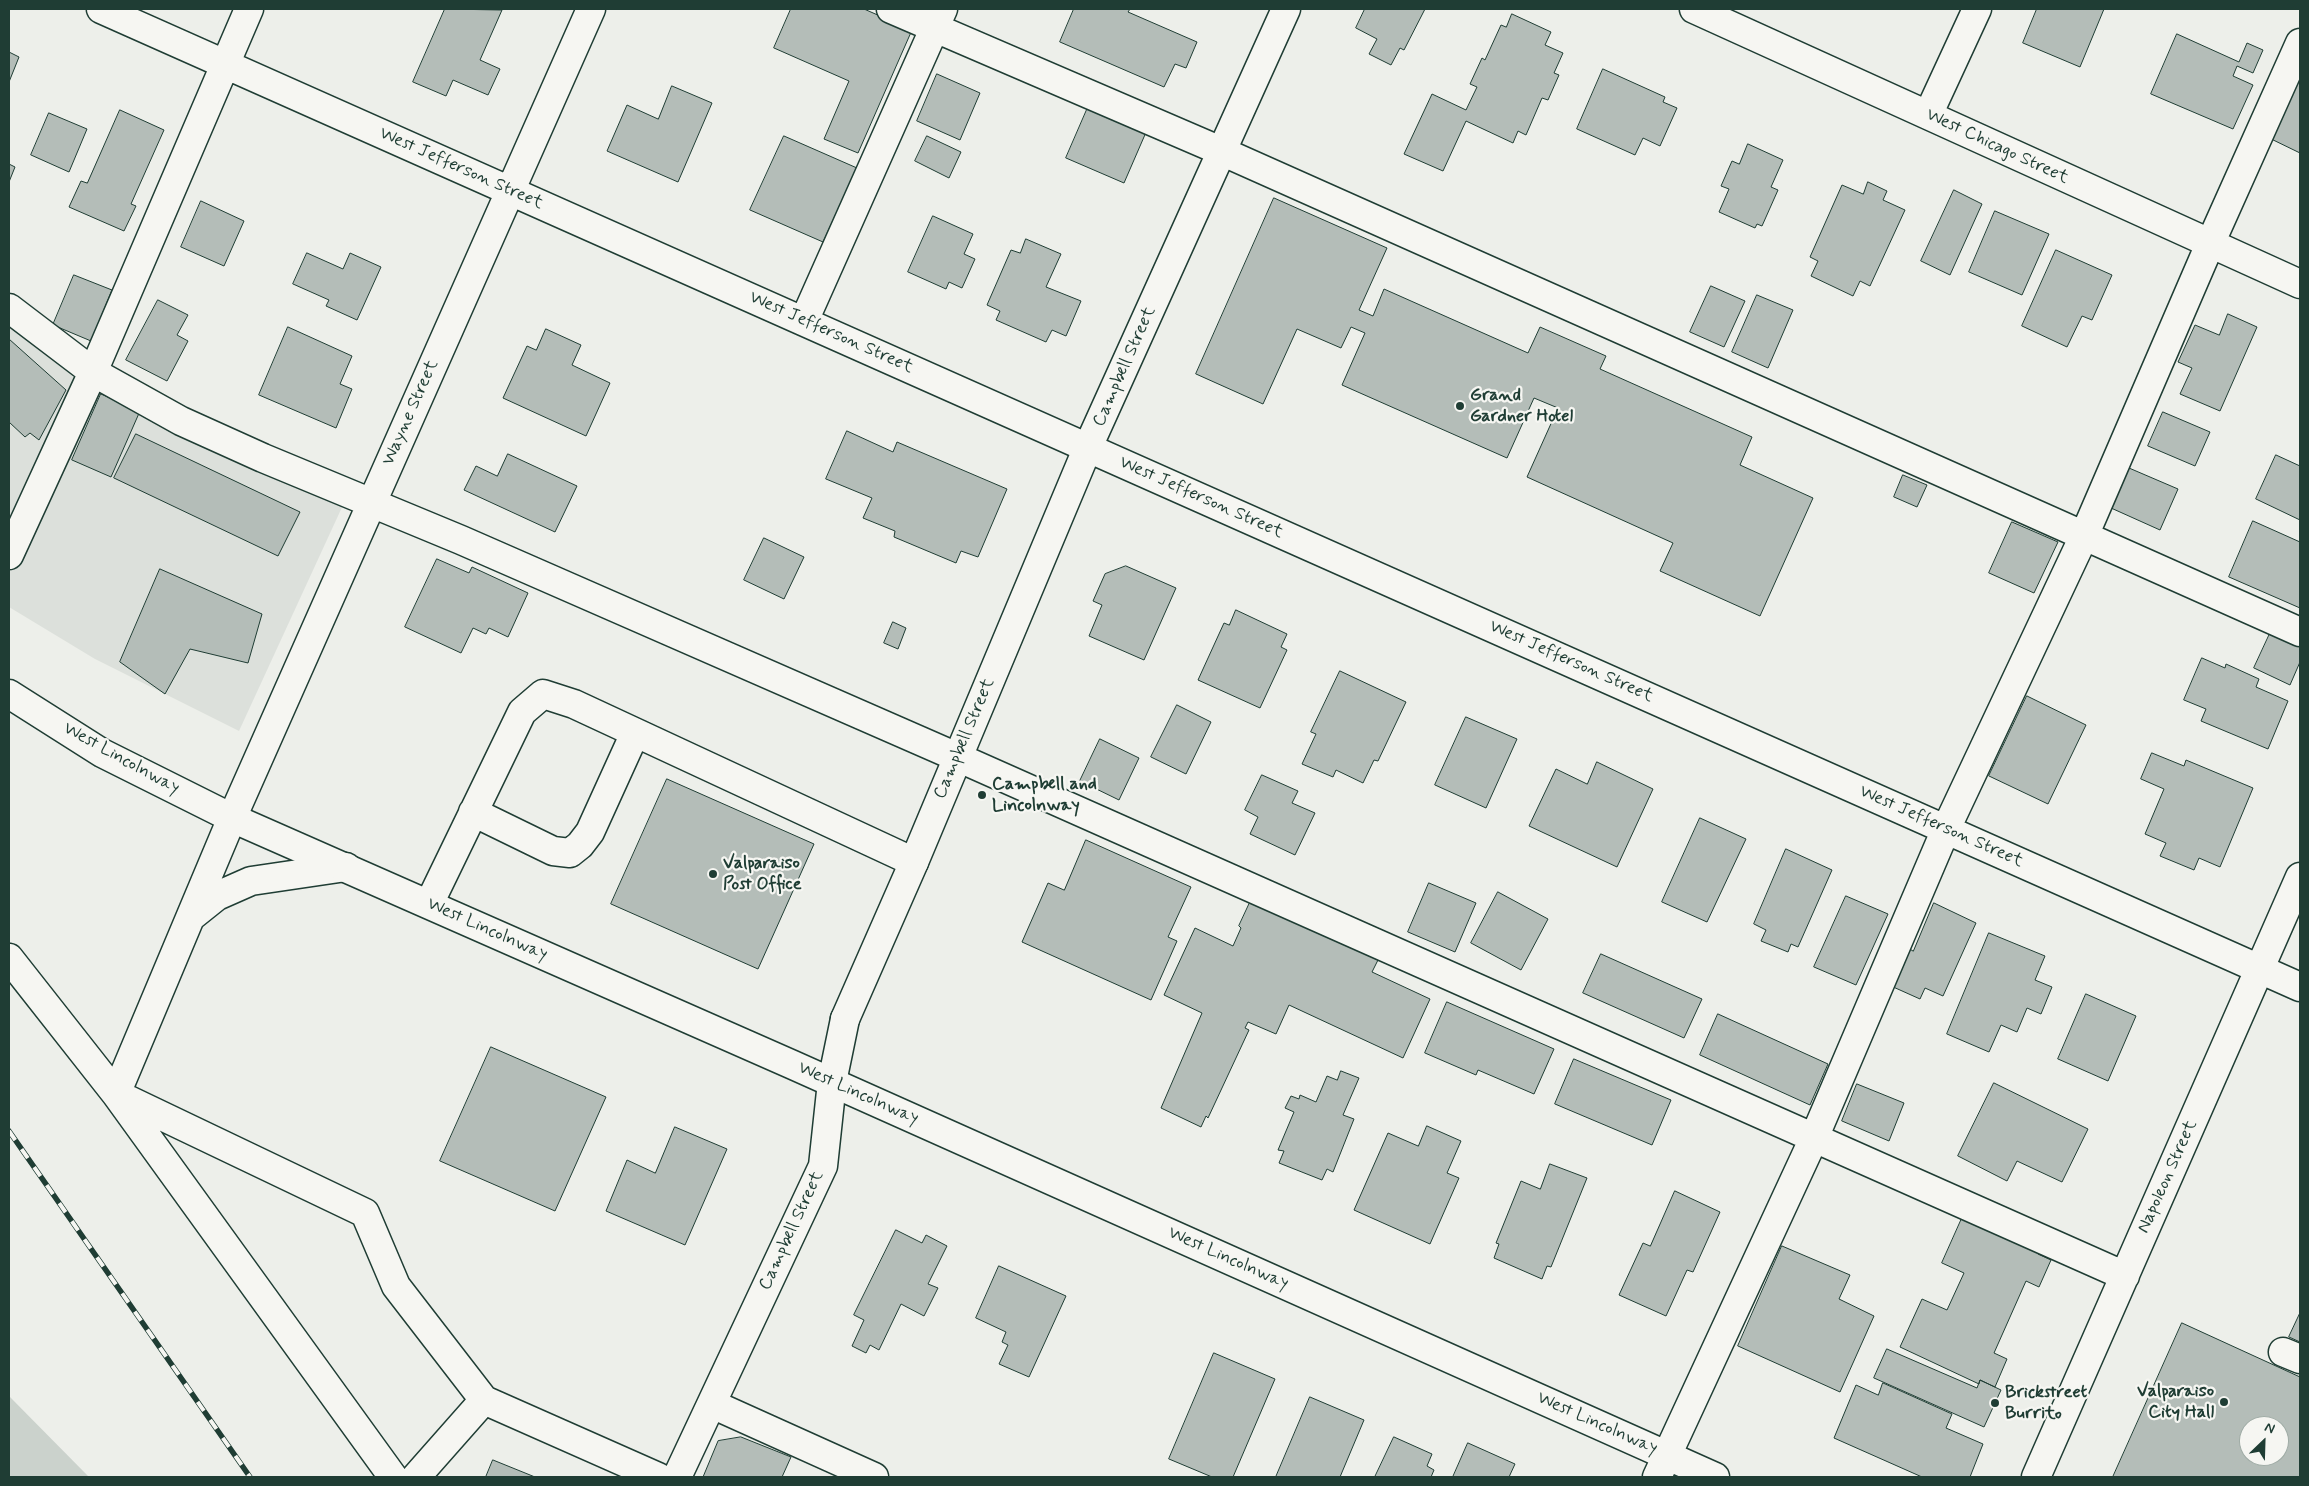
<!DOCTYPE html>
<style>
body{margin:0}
#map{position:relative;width:2309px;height:1486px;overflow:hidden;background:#edefea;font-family:Mynerve,sans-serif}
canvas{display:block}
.frame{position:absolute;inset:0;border:10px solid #1f3d34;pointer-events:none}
.north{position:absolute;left:2239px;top:1416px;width:50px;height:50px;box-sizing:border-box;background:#f6f6f2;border:1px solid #a0aca6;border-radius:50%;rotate:24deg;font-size:14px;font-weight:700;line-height:20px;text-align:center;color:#1f3d34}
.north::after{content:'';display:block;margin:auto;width:18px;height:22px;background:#1f3d34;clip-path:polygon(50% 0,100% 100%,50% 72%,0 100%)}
</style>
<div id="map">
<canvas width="2309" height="1486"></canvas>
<div class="frame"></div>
<div class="north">N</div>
</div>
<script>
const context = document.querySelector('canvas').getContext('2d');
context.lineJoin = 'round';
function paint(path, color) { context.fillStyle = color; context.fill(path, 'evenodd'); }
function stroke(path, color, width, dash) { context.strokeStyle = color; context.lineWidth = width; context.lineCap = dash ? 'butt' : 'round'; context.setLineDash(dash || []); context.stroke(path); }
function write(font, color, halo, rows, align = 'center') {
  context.font = font + ' Mynerve,sans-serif'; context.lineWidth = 4.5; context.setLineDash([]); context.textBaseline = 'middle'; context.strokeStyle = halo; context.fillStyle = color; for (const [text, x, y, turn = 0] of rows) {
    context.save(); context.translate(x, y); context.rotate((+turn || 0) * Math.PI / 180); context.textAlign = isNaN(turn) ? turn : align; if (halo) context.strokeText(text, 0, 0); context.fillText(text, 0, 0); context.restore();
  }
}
const built = new Path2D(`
 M 9,325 L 343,505 L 239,731 L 95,659 L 9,607 Z`);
const green = new Path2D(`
 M 9,1396 L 89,1477 L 9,1477 Z`);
const building = new Path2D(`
 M 445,9 L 502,10 L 480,60 L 500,69 L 488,95 L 453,80 L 446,96 L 413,82 Z
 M 791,9 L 864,9 L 912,30 L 858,153 L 824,139 L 849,81 L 774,48 Z
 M 1074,9 L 1130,9 L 1128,12 L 1197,42 L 1186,68 L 1175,64 L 1164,87 L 1060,42 Z
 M 1365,9 L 1425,9 L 1404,50 L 1400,48 L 1391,65 L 1369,54 L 1377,39 L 1356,28 Z
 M 2037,9 L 2104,9 L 2080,67 L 2023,43 Z
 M 1512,14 L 1551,32 L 1545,45 L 1563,53 L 1554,73 L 1559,75 L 1548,100 L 1542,98 L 1526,135 L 1518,131 L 1513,143 L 1466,121 L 1443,171 L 1404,154 L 1432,94 L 1466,110 L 1477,87 L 1470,84 L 1482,58 L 1485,60 L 1501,25 L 1506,27 Z
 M 2177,34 L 2239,62 L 2247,43 L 2263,50 L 2253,73 L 2237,66 L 2233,76 L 2253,85 L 2233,129 L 2151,94 Z
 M 9,52 L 19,57 L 9,82 Z
 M 2300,61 L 2300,153 L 2265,136 Z
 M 1603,69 L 1665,97 L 1663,102 L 1677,108 L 1660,146 L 1643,138 L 1635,155 L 1577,129 Z
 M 937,74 L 980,93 L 960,140 L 917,121 Z
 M 672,86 L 712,103 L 678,182 L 607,151 L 627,105 L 658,119 Z
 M 1089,105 L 1147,130 L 1124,183 L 1066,158 Z
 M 120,110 L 164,130 L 131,204 L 136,206 L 124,231 L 69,207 L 81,181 L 87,183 Z
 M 49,113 L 87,129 L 69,172 L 31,155 Z
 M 784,136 L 857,168 L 823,242 L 750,210 Z
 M 927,136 L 961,152 L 949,178 L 915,161 Z
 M 1748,144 L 1783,160 L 1771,187 L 1778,190 L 1762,226 L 1757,224 L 1755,228 L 1719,212 L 1729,189 L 1721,186 L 1732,161 L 1739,164 Z
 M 9,164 L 15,167 L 9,182 Z
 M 1868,182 L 1887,191 L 1883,200 L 1905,210 L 1870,286 L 1860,281 L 1853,296 L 1811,276 L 1818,261 L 1810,257 L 1842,185 L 1863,194 Z
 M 1954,190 L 1982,204 L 1950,275 L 1921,261 Z
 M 1274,198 L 1387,248 L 1359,310 L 1373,316 L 1384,289 L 1528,353 L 1540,327 L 1606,356 L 1600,369 L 1752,437 L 1740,465 L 1813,498 L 1760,616 L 1660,571 L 1673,543 L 1527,477 L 1558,408 L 1534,398 L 1507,458 L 1342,385 L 1365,333 L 1351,327 L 1341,348 L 1297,329 L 1263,404 L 1196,374 Z
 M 201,201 L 244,221 L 224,266 L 181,247 Z
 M 1995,211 L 2049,234 L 2022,295 L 1969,272 Z
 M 933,216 L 973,234 L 964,254 L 975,259 L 962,288 L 949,282 L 946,289 L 908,272 Z
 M 1026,239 L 1061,254 L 1046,287 L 1081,301 L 1066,336 L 1052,330 L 1046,342 L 996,320 L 1000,311 L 987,305 L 1011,250 L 1020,253 Z
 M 2056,250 L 2112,275 L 2092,320 L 2082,316 L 2067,347 L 2022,326 Z
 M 307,253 L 343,269 L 350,253 L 381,267 L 357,320 L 326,306 L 329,300 L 293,284 Z
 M 74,275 L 112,290 L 91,341 L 53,325 Z
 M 1711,286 L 1745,301 L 1724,347 L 1690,332 Z
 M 1757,295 L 1793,310 L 1768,368 L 1732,352 Z
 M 158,300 L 188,315 L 177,335 L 188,341 L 167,381 L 126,360 Z
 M 2228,314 L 2257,327 L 2220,411 L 2180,394 L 2192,368 L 2178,362 L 2195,325 L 2219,335 Z
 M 288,327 L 352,356 L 340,384 L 352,389 L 336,428 L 259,395 Z
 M 546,329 L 581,345 L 572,365 L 610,383 L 586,436 L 503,398 L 527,346 L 536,350 Z
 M 9,339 L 66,390 L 39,440 L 30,433 L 25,437 L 9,422 Z
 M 101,394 L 140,411 L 111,477 L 72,460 Z
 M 2163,412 L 2210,432 L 2195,466 L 2148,446 Z
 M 847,431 L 893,452 L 897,442 L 1007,489 L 978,557 L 961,551 L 956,563 L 894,537 L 895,531 L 863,518 L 872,498 L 826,479 Z
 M 136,434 L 300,512 L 278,556 L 114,478 Z
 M 508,454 L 577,486 L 555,532 L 464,490 L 476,466 L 497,476 Z
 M 2276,455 L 2300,466 L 2300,520 L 2256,499 Z
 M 2129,468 L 2178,489 L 2160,530 L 2111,508 Z
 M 1903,475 L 1927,485 L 1917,507 L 1894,497 Z
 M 2253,521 L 2300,542 L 2300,608 L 2229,577 Z
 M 2012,522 L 2058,542 L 2034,593 L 1989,573 Z
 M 764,538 L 804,557 L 784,599 L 744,580 Z
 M 437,559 L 469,573 L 472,567 L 528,593 L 508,637 L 489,628 L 486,634 L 473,628 L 461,653 L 405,627 Z
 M 1126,566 L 1176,588 L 1144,660 L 1089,636 L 1102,605 L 1093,601 L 1105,574 Z
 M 160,569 L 262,614 L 248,663 L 190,649 L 165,694 L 120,662 Z
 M 1236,610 L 1287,634 L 1281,647 L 1287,650 L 1260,708 L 1198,680 L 1224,623 L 1229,625 Z
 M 893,622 L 906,628 L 898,649 L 884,643 Z
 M 2273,627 L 2300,639 L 2300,662 L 2290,685 L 2254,668 Z
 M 2202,658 L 2225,668 L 2226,664 L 2259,679 L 2256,687 L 2288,701 L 2268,749 L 2201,721 L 2206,709 L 2184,700 Z
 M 1340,671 L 1406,702 L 1378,761 L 1374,760 L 1363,783 L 1336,770 L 1333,777 L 1302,764 L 1316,734 L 1311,732 Z
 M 2027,696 L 2086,725 L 2048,804 L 1989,776 Z
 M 1177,705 L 1211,722 L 1186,774 L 1151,757 Z
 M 1466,717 L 1517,739 L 1486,808 L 1435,785 Z
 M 1100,739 L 1139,758 L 1119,800 L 1080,781 Z
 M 2152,753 L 2184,766 L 2186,760 L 2253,788 L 2220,867 L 2199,858 L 2194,870 L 2160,856 L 2166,843 L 2145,834 L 2164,789 L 2141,779 Z
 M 1597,762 L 1653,789 L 1617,867 L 1529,826 L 1556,769 L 1587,784 Z
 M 1262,775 L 1298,791 L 1292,803 L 1315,813 L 1295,855 L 1250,834 L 1258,817 L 1245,810 Z
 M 667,779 L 814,844 L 758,969 L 611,904 Z
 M 1700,818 L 1746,839 L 1707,922 L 1662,902 Z
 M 1086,840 L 1191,887 L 1168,937 L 1177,941 L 1151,1000 L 1022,942 L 1048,883 L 1064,890 Z
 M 1786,849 L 1832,870 L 1798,947 L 1791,944 L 1788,952 L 1761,941 L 1766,930 L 1754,924 Z
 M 1429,883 L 1476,903 L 1455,952 L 1408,932 Z
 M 1498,892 L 1548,919 L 1521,970 L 1471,943 Z
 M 1253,896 L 1322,928 L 1320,933 L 1378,960 L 1372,972 L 1430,999 L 1403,1058 L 1289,1005 L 1276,1034 L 1248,1022 L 1245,1028 L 1249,1030 L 1208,1118 L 1206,1116 L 1201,1127 L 1161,1108 L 1202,1013 L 1164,995 L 1195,928 L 1233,946 L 1241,928 L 1239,926 Z
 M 1846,896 L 1888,914 L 1856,985 L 1814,967 Z
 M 1934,903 L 1976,923 L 1943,996 L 1925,988 L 1920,999 L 1891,986 L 1908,948 L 1913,951 Z
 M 1989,933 L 2045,956 L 2035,980 L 2052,987 L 2041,1014 L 2027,1008 L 2017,1032 L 2001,1025 L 1989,1052 L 1947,1034 Z
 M 1601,954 L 1702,999 L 1684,1038 L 1583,993 Z
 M 2086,994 L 2136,1016 L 2108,1081 L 2058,1059 Z
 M 1447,1002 L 1554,1049 L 1534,1094 L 1478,1070 L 1476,1075 L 1425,1053 Z
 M 1718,1014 L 1828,1064 L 1810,1105 L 1700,1055 Z
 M 491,1047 L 606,1097 L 555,1211 L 440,1161 Z
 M 1574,1059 L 1671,1100 L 1652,1145 L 1555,1104 Z
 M 1341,1071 L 1359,1078 L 1343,1115 L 1354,1119 L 1333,1172 L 1327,1169 L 1322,1180 L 1279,1163 L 1284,1151 L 1278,1150 L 1294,1112 L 1285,1108 L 1291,1096 L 1299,1099 L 1300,1095 L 1316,1102 L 1327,1076 L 1337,1080 Z
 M 1994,1083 L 2088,1129 L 2062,1182 L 2017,1161 L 2007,1181 L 1958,1156 Z
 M 1857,1084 L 1904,1103 L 1889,1141 L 1842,1121 Z
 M 1427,1126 L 1461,1141 L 1447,1173 L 1459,1178 L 1430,1244 L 1354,1210 L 1388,1133 L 1418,1146 Z
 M 675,1127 L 727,1149 L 685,1245 L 606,1211 L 627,1160 L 655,1173 Z
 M 1550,1164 L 1587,1178 L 1551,1267 L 1547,1266 L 1542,1279 L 1494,1258 L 1499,1244 L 1496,1243 L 1521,1181 L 1540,1189 Z
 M 1675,1191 L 1720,1212 L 1693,1272 L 1687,1270 L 1666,1316 L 1619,1295 L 1643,1243 L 1650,1246 Z
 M 1963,1216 L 2040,1251 L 2038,1254 L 2051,1260 L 2039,1287 L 2026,1281 L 1994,1353 L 2007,1359 L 1995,1387 L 1980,1380 L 1979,1384 L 1900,1347 L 1922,1299 L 1947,1310 L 1964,1273 L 1942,1263 Z
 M 896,1230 L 922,1243 L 926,1235 L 947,1246 L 928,1284 L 938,1288 L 924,1316 L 901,1304 L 879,1350 L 870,1345 L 866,1353 L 852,1346 L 864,1320 L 854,1315 Z
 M 1782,1246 L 1850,1275 L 1839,1299 L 1874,1316 L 1840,1392 L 1738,1346 Z
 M 999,1266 L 1066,1296 L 1029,1377 L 999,1364 L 1008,1345 L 1002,1342 L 1006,1332 L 976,1318 Z
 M 2300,1313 L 2300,1342 L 2289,1337 Z
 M 2182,1323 L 2300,1377 L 2300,1477 L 2113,1477 ZM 2249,1426 L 2279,1426 L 2279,1456 L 2249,1456 Z
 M 1887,1349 L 1977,1388 L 1980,1380 L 2001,1390 L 1984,1427 L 1874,1378 Z
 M 1214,1353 L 1275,1379 L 1233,1477 L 1212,1477 L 1169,1459 Z
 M 1883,1383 L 1952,1414 L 1946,1428 L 1983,1444 L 1970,1477 L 1922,1477 L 1834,1438 L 1856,1385 L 1878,1395 Z
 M 1310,1397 L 1364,1420 L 1340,1477 L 1276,1477 Z
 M 741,1437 L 791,1457 L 782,1477 L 703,1477 L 718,1441 Z
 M 1394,1437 L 1432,1454 L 1427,1466 L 1434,1470 L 1431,1477 L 1375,1477 Z
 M 1468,1443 L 1515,1464 L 1509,1477 L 1453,1477 Z
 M 493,1460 L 535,1477 L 486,1477 Z`);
const minor = new Path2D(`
 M 101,9 L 2300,987
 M 591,9 L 232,818 L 116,1094 L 365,1213 L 396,1286 L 484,1400 L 658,1477
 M 891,9 L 1221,151 L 2300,632
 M 1694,9 L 2300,284
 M 1928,115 L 1977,9
 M 9,308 L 93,372 L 181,421 L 263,458 L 461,540 L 957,757 L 2125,1276
 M 804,321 L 943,9
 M 9,555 L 93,372 L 249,9
 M 473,812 L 553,851 L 570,853 L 580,845 L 590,832 L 635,733
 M 429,904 L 522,712 L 543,694 L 574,704 L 914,862
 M 192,916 L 217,896 L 251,881 L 346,867
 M 9,958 L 116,1094 L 393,1477
 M 2283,1352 L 2300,1359
 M 712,1404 L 874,1477
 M 416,1477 L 484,1400
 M 677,1477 L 823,1166 L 832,1082 L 845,1019
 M 1657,1477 L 1814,1138 L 1946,829 L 2084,536 L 2210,244 L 2300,43
 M 2036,1477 L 2300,877`);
const major = new Path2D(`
 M 9,694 L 102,753 L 232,818 L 793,1065 L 1715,1477
 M 845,1019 L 914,862 L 1088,447 L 1286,9`);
const rail = new Path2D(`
 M 9,1131 L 250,1477`);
const markers = [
 [1460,406,5,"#1f3d34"],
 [982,795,5,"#1f3d34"],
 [713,874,5,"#1f3d34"],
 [2224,1402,5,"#1f3d34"],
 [1995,1403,5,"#1f3d34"]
];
const streetNames = [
 ["West Chicago Street",1997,147,25],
 ["West Jefferson Street",461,169,24],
 ["West Jefferson Street",831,333,24],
 ["Campbell Street",1125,367,-66],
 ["Wayne Street",411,413,-66],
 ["West Jefferson Street",1201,498,24],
 ["West Jefferson Street",1571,662,24],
 ["Campbell Street",965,739,-67],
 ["West Lincolnway",121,759,29],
 ["West Jefferson Street",1941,827,24],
 ["West Lincolnway",487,930,24],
 ["West Lincolnway",858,1094,24],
 ["Napoleon Street",2168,1177,-66],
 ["Campbell Street",792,1231,-65],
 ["West Lincolnway",1228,1259,24],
 ["West Lincolnway",1597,1424,24]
];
const poiNames = [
 ["Grand",1470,396],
 ["Gardner Hotel",1470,417],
 ["Campbell and",992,785],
 ["Lincolnway",992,806],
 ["Valparaiso",723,864],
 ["Post Office",723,885],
 ["Valparaiso",2214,1392,"right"],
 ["City Hall",2214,1413,"right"],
 ["Brickstreet",2005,1393],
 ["Burrito",2005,1414]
];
paint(built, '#dce0db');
paint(green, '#cbd2cc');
paint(building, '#b4bdb8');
stroke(building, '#1f3d34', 1);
stroke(minor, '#1f3d34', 31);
stroke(major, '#1f3d34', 31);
stroke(minor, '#f6f6f2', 28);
stroke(major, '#f6f6f2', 28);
stroke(rail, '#1f3d34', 5.5);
stroke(rail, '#f6f6f2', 4, [11]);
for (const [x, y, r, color] of markers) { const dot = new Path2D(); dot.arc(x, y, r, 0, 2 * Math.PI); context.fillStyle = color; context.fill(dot); stroke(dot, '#f6f6f2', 2); }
write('18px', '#1f3d34', '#f6f6f2', streetNames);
write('bold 18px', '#1f3d34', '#f6f6f2', poiNames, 'left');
</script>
